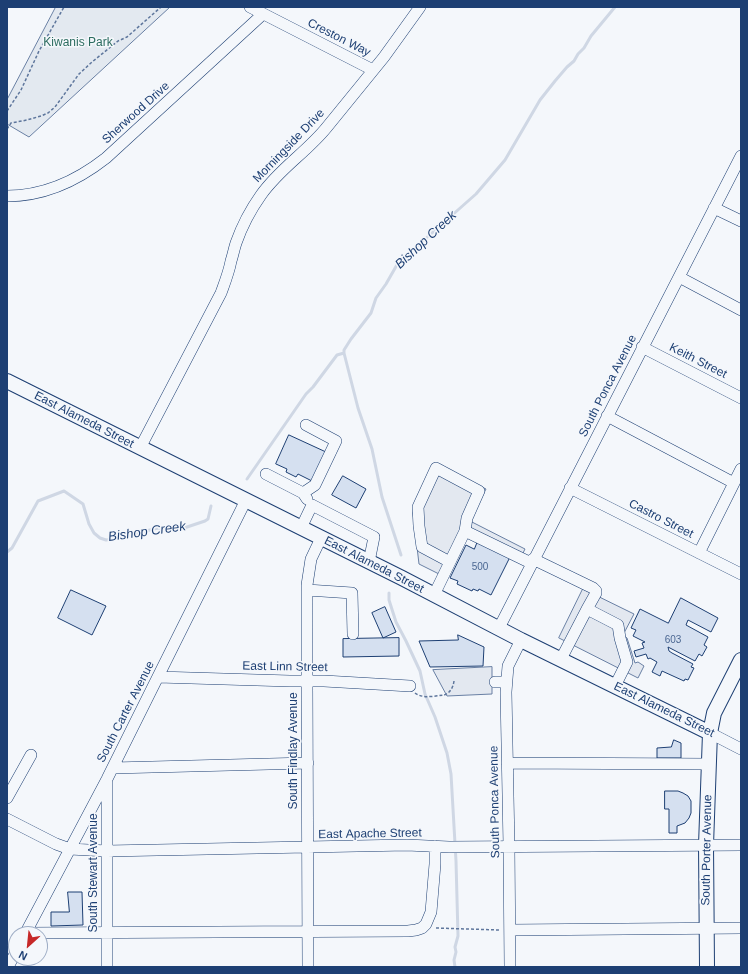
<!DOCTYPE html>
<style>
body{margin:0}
#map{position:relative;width:748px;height:974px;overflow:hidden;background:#f4f7fb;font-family:Arial,sans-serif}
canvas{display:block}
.frame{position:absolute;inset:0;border:8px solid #1d3f73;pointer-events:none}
.north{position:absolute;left:8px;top:926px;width:40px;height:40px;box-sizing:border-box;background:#f4f7fb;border:1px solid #9eadc5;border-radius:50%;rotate:207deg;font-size:11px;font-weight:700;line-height:16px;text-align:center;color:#1d3f73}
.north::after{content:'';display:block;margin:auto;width:14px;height:18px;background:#c62828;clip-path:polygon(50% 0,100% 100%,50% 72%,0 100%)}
</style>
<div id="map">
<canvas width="748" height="974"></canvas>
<div class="frame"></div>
<div class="north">N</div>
</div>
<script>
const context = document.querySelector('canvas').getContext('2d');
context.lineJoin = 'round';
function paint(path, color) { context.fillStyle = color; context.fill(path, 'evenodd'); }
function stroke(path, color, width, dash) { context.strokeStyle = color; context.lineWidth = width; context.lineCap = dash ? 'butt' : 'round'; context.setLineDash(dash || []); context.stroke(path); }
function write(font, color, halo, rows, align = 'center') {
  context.font = font + ' Arial,sans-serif'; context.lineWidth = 3; context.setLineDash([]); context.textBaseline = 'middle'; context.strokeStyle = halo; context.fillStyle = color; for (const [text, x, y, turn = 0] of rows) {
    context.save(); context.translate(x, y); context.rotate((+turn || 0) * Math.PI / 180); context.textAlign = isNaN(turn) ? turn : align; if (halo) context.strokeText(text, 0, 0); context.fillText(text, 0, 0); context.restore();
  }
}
const green = new Path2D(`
 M 56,7 L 170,7 L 29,137 L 7,124 L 7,100 Z`);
const parking = new Path2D(`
 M 435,463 L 486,489 L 470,521 L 525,549 L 522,555 L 464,526 L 439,574 L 419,564 L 413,513 L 417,498 Z
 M 583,589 L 634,614 L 623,635 L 627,638 L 635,663 L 638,662 L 644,666 L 638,678 L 559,638 Z
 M 492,667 L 492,694 L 447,696 L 433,670 Z`);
const stream = new Path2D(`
 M 344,353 L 344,350 L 351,339 L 371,313 L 376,298 L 386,284 L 398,263 L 476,194 L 505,160 L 540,100 L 555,81 L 567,67 L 574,61 L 578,54 L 584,48 L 591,36 L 615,7
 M 344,353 L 358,408 L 372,449 L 382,497 L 401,555
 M 247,479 L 306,394 L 313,387 L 337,355 L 344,353
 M 7,552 L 12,548 L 38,501 L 64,491 L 83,504 L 89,524 L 94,533 L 100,538 L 106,540 L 114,539 L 158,528 L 163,529 L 168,528 L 172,529 L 184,528 L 205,521 L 208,519 L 211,506
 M 389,593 L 389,600 L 396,622 L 406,641 L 420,671 L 425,694 L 435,717 L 447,753 L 451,774 L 456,861 L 458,936 L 455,947 L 456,952 L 454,960 L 455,967`);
const building = new Path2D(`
 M 289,435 L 326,452 L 312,481 L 298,474 L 296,477 L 286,472 L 287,469 L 276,464 Z
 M 343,476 L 366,489 L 356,508 L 332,495 Z
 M 478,541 L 510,557 L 491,595 L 479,589 L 478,591 L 473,589 L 472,591 L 457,584 L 458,581 L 450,578 L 466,545 L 474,549 Z
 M 71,590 L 106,606 L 92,635 L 58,618 Z
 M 681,598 L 718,618 L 711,632 L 688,620 L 686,625 L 708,637 L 704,645 L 707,647 L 702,656 L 699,654 L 695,661 L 668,647 L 669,651 L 672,653 L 693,664 L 691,667 L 694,668 L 688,680 L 685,679 L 684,681 L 662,671 L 660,676 L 652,672 L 657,662 L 650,658 L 648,659 L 646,654 L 636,657 L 634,651 L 644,648 L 642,643 L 645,642 L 633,636 L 636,630 L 631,628 L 640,609 L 668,623 Z
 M 385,607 L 396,632 L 383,638 L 372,613 Z
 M 458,635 L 484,647 L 483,666 L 430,667 L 419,641 L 458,640 Z
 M 399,638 L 399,656 L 343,657 L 343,639 Z
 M 674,740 L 681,743 L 681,758 L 657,758 L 657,748 L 671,747 Z
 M 665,791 L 678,791 L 683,793 L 688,796 L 691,801 L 691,813 L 689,818 L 685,823 L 677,826 L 677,833 L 669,833 L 669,809 L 665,809 Z
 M 68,892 L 82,892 L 83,925 L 51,926 L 51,912 L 69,912 Z`);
const path = new Path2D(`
 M 7,111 L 21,90 L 39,51 L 64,7
 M 7,129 L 11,123 L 27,120 L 41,116 L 48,113 L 55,107 L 79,74 L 92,62 L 118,41 L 127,37 L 161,7
 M 415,693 C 423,699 435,696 444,695 C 450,693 453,688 454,681
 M 436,928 L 499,930`);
const minor = new Path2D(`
 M 250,7 L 373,70
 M 7,196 C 44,196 78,180 106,158 L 263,14
 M 714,208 L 741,221
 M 679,277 L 741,310
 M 642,347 L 741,398
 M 607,416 L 734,483
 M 140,448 L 221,293 C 225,282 229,272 231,261 C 233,255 234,249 236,243 C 242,226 251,209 261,195 C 280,168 307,152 327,127 L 384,57 L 420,7
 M 266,474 L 303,493 L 307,499
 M 570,488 L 741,574
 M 303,493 L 315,485 L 336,441 L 306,425
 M 301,528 L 312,505 L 374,537 L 369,562
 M 465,531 L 531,563
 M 699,553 L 741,469
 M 533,559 L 593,588 L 596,591 L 596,593 L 587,609
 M 307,590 L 352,593 L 353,634
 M 434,595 L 465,531 L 467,518 L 479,491 L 436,468 L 418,507 L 419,526 L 422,547 L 450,562
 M 499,628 L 741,156
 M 561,659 L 587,609 L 618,625 L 620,638 L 627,662 L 615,686
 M 158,677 L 290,681 L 324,681 L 410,686
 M 495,682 L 506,682
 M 710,733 L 741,749
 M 507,763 L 709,764
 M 113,768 L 308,763
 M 107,782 L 107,967
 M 7,798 L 31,755
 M 7,819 L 56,844 L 70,849 L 107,851 L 407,845 L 449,847 L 741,845
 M 510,930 L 741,928
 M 26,933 L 408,931 L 416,930 L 422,928 L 426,924 L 431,912 L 435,864 L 435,846
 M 25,934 L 107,779 L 246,500
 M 8,967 L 16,952
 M 308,967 L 307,681 L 307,585 L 311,559 L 321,538
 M 510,967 L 509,846 L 506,692 L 508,666 L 521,640`);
const major = new Path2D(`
 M 7,381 L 402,578 L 521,640 L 710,733
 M 707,967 L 706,845 L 710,733 L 714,713 L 741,660`);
const numberNames = [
 ["500",480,567],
 ["603",673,640]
];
const streetNames = [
 ["Creston Way",339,38,27],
 ["Sherwood Drive",136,113,-42],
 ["Morningside Drive",289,146,-46],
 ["Keith Street",698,361,27],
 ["South Ponca Avenue",608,386,-63],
 ["East Alameda Street",84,420,27],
 ["Castro Street",661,519,27],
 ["East Alameda Street",374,565,27],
 ["East Linn Street",285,667,1],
 ["East Alameda Street",664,710,26],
 ["South Carter Avenue",126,712,-63],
 ["South Findlay Avenue",294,751,-90],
 ["South Ponca Avenue",495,802,-91],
 ["East Apache Street",370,834,-1],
 ["South Porter Avenue",707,850,-89],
 ["South Stewart Avenue",94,873,-90]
];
const parkNames = [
 ["Kiwanis Park",78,43]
];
const waterNames = [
 ["Bishop Creek",426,240,-43],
 ["Bishop Creek",147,532,-8]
];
paint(green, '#e3e9f0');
stroke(green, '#687fa3', 1);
paint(parking, '#e3e8f0');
stroke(parking, '#687fa3', 1);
stroke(stream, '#cfd7e4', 3);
paint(building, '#d5e0f0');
stroke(building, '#1d3f73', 1);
stroke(minor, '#1d3f73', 12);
stroke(major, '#1d3f73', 16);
stroke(path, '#5e769c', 1.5, [3, 2]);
stroke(minor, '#f4f7fb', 11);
stroke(major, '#f4f7fb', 14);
write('10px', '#4b6792', null, numberNames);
write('12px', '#1d3f73', '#f4f7fb', streetNames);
write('12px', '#2c6c60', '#f4f7fb', parkNames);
write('italic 13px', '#1d3f73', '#f4f7fb', waterNames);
</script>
